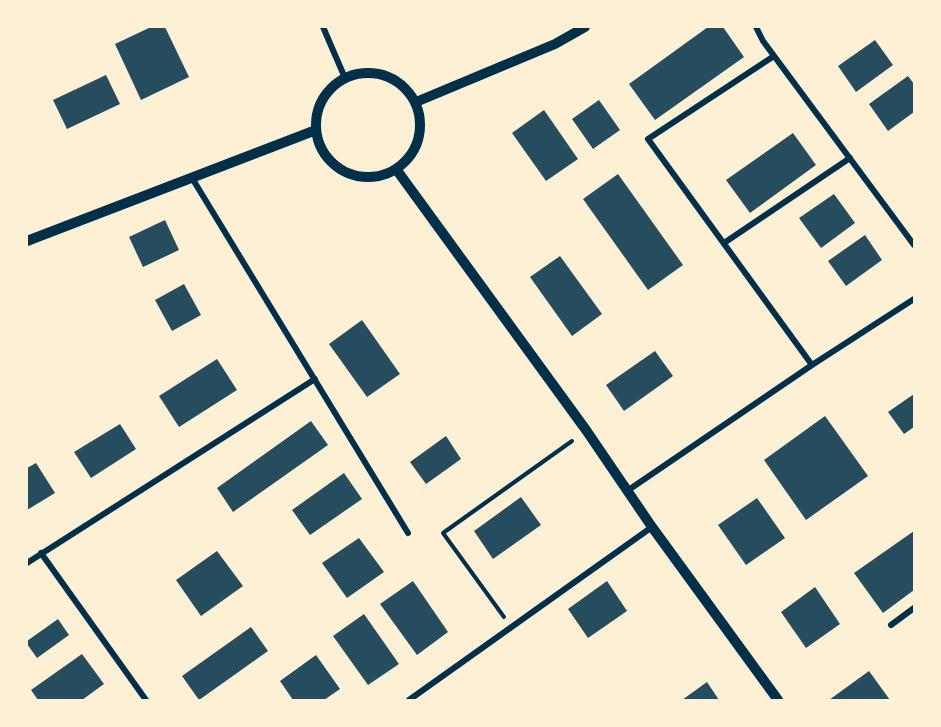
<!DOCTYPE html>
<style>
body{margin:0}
#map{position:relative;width:941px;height:727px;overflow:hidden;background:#fdf0d5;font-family:"Varela Round",sans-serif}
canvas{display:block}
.frame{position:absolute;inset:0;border:28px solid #fdf0d5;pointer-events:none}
</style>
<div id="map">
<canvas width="941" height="727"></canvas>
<div class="frame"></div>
</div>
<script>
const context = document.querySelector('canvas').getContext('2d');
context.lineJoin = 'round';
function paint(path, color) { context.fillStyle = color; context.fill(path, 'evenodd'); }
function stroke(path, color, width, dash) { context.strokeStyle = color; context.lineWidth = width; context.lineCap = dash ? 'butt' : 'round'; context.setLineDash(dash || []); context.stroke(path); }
const building = new Path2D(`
 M 151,27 L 165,27 L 189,77 L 141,100 L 115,44 Z
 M 708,27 L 723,27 L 744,57 L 655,120 L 629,84 Z
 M 875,40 L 893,65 L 856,92 L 838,66 Z
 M 106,75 L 120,104 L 67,129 L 53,100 Z
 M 908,76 L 914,84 L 914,112 L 888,131 L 869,104 Z
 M 599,100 L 620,130 L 593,149 L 572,119 Z
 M 544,110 L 578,159 L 546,181 L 512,133 Z
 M 793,133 L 816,165 L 750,213 L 726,180 Z
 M 618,174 L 683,265 L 648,290 L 583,199 Z
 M 834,194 L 855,223 L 821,248 L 799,218 Z
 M 165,220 L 179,250 L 143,267 L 129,237 Z
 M 865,235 L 882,260 L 846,286 L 828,261 Z
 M 560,256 L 602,314 L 572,336 L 530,277 Z
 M 184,284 L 201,315 L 172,331 L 155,300 Z
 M 362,320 L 400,374 L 367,397 L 329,344 Z
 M 655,351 L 673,376 L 624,411 L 606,385 Z
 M 217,359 L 237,390 L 179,427 L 159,396 Z
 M 914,394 L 914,427 L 904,434 L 888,412 Z
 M 825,416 L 868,476 L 806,520 L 764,460 Z
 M 311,421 L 328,445 L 233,512 L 217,488 Z
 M 120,424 L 136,449 L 91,478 L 74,452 Z
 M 446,436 L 461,459 L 426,484 L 410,462 Z
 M 36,463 L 55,493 L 27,510 L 27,468 Z
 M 344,473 L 362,499 L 310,535 L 292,510 Z
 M 521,497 L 541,525 L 493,559 L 474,531 Z
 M 757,498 L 785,538 L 746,565 L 718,525 Z
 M 914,531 L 914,590 L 883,613 L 854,573 Z
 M 359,538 L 384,572 L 347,598 L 322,563 Z
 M 217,551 L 243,586 L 201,616 L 176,580 Z
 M 413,581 L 448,632 L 417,655 L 380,604 Z
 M 607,581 L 627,611 L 588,638 L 568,609 Z
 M 815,587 L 840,624 L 806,648 L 781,612 Z
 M 364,614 L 399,664 L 368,685 L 333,636 Z
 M 58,619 L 69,635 L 37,658 L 27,644 L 27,641 Z
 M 251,627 L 268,651 L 199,700 L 182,676 Z
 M 82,654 L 104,684 L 82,700 L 38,700 L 31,690 Z
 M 316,655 L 340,689 L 324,700 L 293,700 L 280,681 Z
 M 869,671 L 890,700 L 829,700 Z
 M 707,682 L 719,700 L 682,700 Z`);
const path = new Path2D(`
 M 504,617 L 443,533 L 572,441`);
const minor = new Path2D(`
 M 323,27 L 345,78
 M 756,27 L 763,41 L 914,245
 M 774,56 L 648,139 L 812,365
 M 192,178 L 408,533
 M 724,243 L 850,158
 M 627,491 L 812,365 L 914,299
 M 41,553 L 146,700
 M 27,563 L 315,379
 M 891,625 L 914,608
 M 409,700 L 652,527`);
const tertiary = new Path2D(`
 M316 125a52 52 0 1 1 104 0a52 52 0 1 1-104 0Z
 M 416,102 L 555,44 L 585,27
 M 396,169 L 586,430 L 652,527 L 778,700
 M 27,241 L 316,130`);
paint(building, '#264d5e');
stroke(path, '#003049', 4);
stroke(minor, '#003049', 6);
stroke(tertiary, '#003049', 10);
</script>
